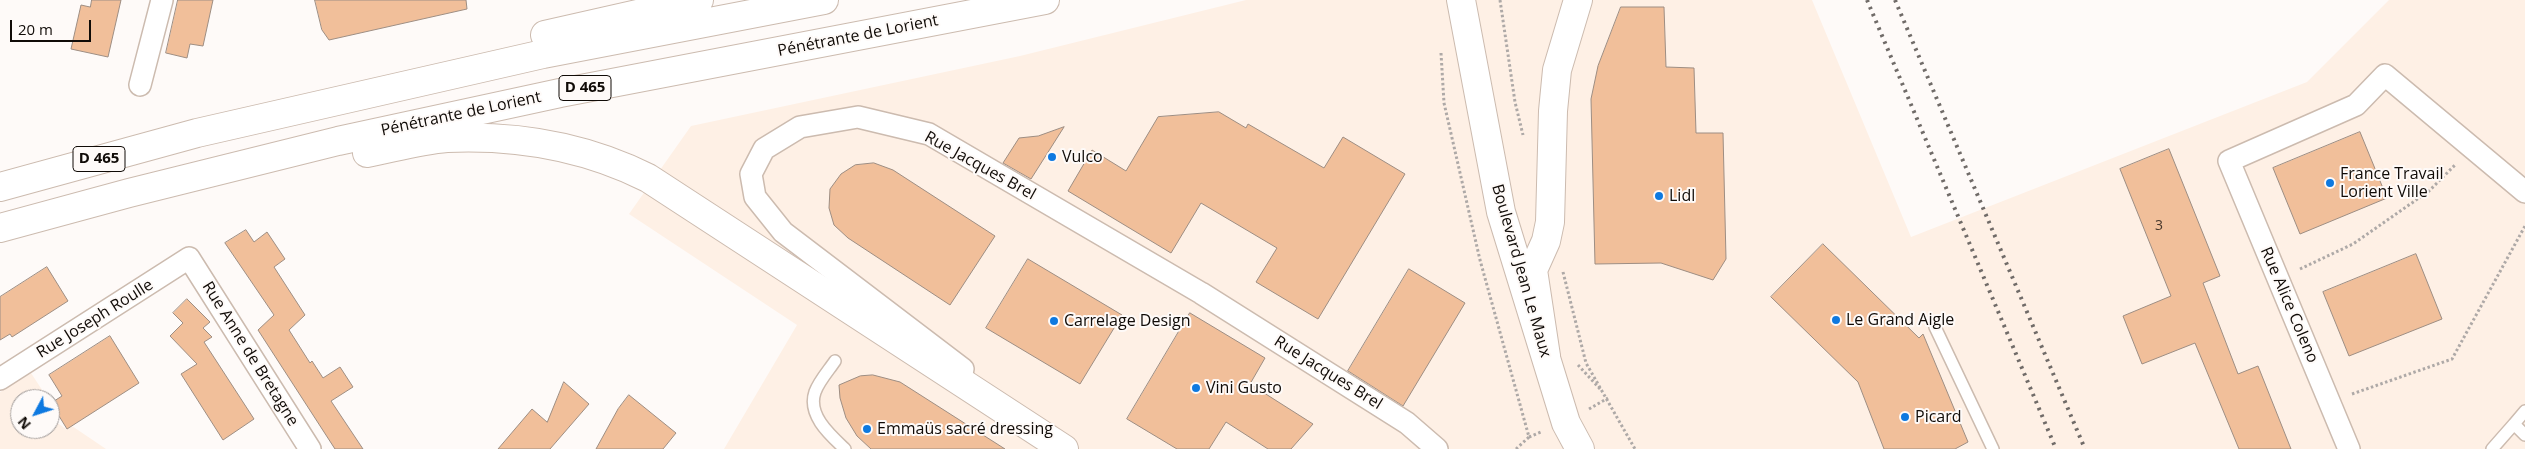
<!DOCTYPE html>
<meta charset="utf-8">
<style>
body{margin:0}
#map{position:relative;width:2525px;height:449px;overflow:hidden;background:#fefaf8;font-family:"Open Sans",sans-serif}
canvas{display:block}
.north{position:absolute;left:10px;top:389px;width:50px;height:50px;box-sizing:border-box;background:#fefaf8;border:1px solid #9f9a98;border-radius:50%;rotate:230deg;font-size:14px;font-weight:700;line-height:20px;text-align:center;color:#100b07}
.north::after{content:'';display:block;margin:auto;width:18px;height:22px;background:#0e79e0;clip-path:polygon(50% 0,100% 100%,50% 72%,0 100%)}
.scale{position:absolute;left:10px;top:20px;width:81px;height:22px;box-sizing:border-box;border:2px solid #100b07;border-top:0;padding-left:6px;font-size:15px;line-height:18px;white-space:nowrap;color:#100b07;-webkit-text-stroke:4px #fefaf8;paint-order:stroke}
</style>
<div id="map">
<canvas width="2525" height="449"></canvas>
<div class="north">N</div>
<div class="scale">20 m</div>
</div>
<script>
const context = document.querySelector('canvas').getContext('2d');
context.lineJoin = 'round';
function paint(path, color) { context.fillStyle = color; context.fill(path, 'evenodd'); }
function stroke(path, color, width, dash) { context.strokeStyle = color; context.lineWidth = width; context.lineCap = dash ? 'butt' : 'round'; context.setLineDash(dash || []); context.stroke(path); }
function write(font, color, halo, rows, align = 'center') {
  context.font = font + ' "Open Sans",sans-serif'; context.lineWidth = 4; context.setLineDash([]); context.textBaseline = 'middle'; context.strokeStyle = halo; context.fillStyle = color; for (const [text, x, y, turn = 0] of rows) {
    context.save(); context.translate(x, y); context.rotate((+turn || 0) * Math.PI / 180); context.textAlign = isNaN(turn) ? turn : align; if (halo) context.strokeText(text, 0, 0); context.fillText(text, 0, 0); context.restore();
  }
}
const built = new Path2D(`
 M 1246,0 L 1812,0 L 1911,237 L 2307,82 L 2389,0 L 2525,0 L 2525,449 L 724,449 L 797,325 L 629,214 L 691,126 L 1020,56 Z
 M 31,373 L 48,399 L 20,399 L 20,429 L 50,429 L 50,402 L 59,417 L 56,422 L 66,429 L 72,426 L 106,449 L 0,449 L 0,392 Z`);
const building = new Path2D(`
 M 92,0 L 121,0 L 108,57 L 71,49 L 81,5 L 90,7 Z
 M 178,0 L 213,0 L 203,46 L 190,44 L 187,58 L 166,53 Z
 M 315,0 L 466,0 L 467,9 L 329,40 L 322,30 Z
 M 1621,7 L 1664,7 L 1666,67 L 1694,68 L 1696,133 L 1723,133 L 1726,259 L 1713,280 L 1661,263 L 1595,264 L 1591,99 L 1598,66 Z
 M 1219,112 L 1246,128 L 1248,124 L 1324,168 L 1343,137 L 1405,174 L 1318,319 L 1256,282 L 1277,248 L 1201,203 L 1171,253 L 1068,191 L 1092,150 L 1126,171 L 1158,117 Z
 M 1064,127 L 1031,179 L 1003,163 L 1019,138 L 1038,136 Z
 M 2360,132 L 2387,198 L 2300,234 L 2273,168 Z
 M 2169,149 L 2220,276 L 2203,283 L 2238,374 L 2258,366 L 2291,449 L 2239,449 L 2195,343 L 2142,364 L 2123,316 L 2171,296 L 2120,169 Z
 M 874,163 L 893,170 L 995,236 L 950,305 L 848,238 L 834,225 L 829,208 L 830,189 L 841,174 L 855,165 Z
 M 246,230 L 254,242 L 267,232 L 285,259 L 274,267 L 305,315 L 289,330 L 310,363 L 312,361 L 323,378 L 340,367 L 353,387 L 331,401 L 363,449 L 335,449 L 258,330 L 274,315 L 225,243 Z
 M 1823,244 L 1919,338 L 1923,334 L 1968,442 L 1955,449 L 1884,449 L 1858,382 L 1771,297 Z
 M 2416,254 L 2442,319 L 2349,356 L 2323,292 Z
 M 1028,259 L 1122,315 L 1080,384 L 986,328 Z
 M 47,267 L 68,301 L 12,337 L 10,334 L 0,340 L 0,297 Z
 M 1409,269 L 1465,303 L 1403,406 L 1348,371 Z
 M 187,299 L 210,322 L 203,328 L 212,337 L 204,342 L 254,419 L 223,440 L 181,374 L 197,364 L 170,336 L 183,323 L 173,313 Z
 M 1190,313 L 1265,358 L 1250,384 L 1313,424 L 1291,449 L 1268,449 L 1226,422 L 1209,449 L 1177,449 L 1127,419 Z
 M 110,336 L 139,383 L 67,429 L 51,403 L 62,396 L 49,375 Z
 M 873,375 L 900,382 L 1005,449 L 871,449 L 857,436 L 846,418 L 840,398 L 839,385 L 860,376 Z
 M 564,382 L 589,404 L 550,449 L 498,449 L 532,409 L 547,422 Z
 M 629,395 L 676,433 L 663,449 L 596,449 L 618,409 Z`);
const path = new Path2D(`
 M 1500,0 L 1515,102 L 1523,135
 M 1441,53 L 1444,103 L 1480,260 L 1529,437 L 1516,449
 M 2300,269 L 2353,244 L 2429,191 L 2455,165
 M 1563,272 L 1586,363 L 1635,449
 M 1578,365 L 1601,390
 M 2352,394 L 2452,359 L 2525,226
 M 1589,409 L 1608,398
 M 1529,437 L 1541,432`);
const lane = new Path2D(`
 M 1935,327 L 1993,449
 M 835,361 C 829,370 819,381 815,392 C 807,415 830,435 845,449
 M 2525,411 L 2514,424 L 2525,435
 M 2492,449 L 2514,424`);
const street = new Path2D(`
 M 140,85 L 162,0
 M 963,369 L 783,232 L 755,197 L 751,174 L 764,149 L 800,127 L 858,117 L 929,134 L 1201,293 L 1407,423 L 1437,449
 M 0,379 L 189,258 L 310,449
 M 2349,449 L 2229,161 L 2356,105 L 2385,75 L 2525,192`);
const secondary = new Path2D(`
 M 1461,0 L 1501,212 L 1566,423 L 1580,449`);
const highway = new Path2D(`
 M 545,35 L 699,0
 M 367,153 C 393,148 420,140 447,138 C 516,135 586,147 648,178 L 1064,449
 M 0,187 L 197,133 L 543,54 L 824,0
 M 0,228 L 129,193 L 338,141 L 560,93 L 1045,0
 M 1546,356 L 1533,270 L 1546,241 L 1550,222 L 1553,111 L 1557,70 L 1578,0`);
const rail = new Path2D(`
 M 1867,0 L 2056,449
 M 1895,0 L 2085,449`);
const markers = [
 [1052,157,5,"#0e79e0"],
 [2330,183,5,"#0e79e0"],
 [1659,196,5,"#0e79e0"],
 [1836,320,5,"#0e79e0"],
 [1054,321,5,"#0e79e0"],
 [1196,388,5,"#0e79e0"],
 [1905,417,5,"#0e79e0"],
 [867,429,5,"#0e79e0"]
];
const numberNames = [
 ["3",2159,226]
];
const shields = [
 [585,88,52],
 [99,159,52]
];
const shieldNames = [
 ["D 465",585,88],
 ["D 465",99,159]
];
const streetNames = [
 ["Pénétrante de Lorient",858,36,-11],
 ["Pénétrante de Lorient",461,114,-12],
 ["Rue Jacques Brel",980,166,29],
 ["Boulevard Jean Le Maux",1521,271,74],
 ["Rue Alice Coleno",2289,305,67],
 ["Rue Joseph Roulle",95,319,-32],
 ["Rue Anne de Bretagne",250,354,58],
 ["Rue Jacques Brel",1328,373,32]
];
const poiNames = [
 ["Vulco",1062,157],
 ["France Travail",2340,174],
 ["Lorient Ville",2340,192],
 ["Lidl",1669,196],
 ["Le Grand Aigle",1846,320],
 ["Carrelage Design",1064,321],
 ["Vini Gusto",1206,388],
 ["Picard",1915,417],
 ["Emmaüs sacré dressing",877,429]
];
paint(built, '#fef0e5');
paint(building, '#f1bf9a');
stroke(building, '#9e8e83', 1);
stroke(lane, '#ccbbaf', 14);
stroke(street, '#ccbbaf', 24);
stroke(secondary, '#ccbbaf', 30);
stroke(highway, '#ccbbaf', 30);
stroke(path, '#aea9a7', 3, [2.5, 2.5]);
stroke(lane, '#fff', 11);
stroke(street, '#fff', 21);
stroke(secondary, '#fff', 28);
stroke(highway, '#fff', 28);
stroke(rail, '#706b68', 4, [2.5, 5]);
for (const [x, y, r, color] of markers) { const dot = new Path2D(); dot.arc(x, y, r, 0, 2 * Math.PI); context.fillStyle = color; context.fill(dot); stroke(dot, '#fefaf8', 2); }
write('14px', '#48382c', null, numberNames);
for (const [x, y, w] of shields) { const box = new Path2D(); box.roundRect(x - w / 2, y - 12.5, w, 25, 4); context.fillStyle = '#fefaf8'; context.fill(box); stroke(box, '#100b07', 1); }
write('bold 15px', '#100b07', null, shieldNames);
write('16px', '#100b07', '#fefaf8', streetNames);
write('16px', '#100b07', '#fefaf8', poiNames, 'left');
</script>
